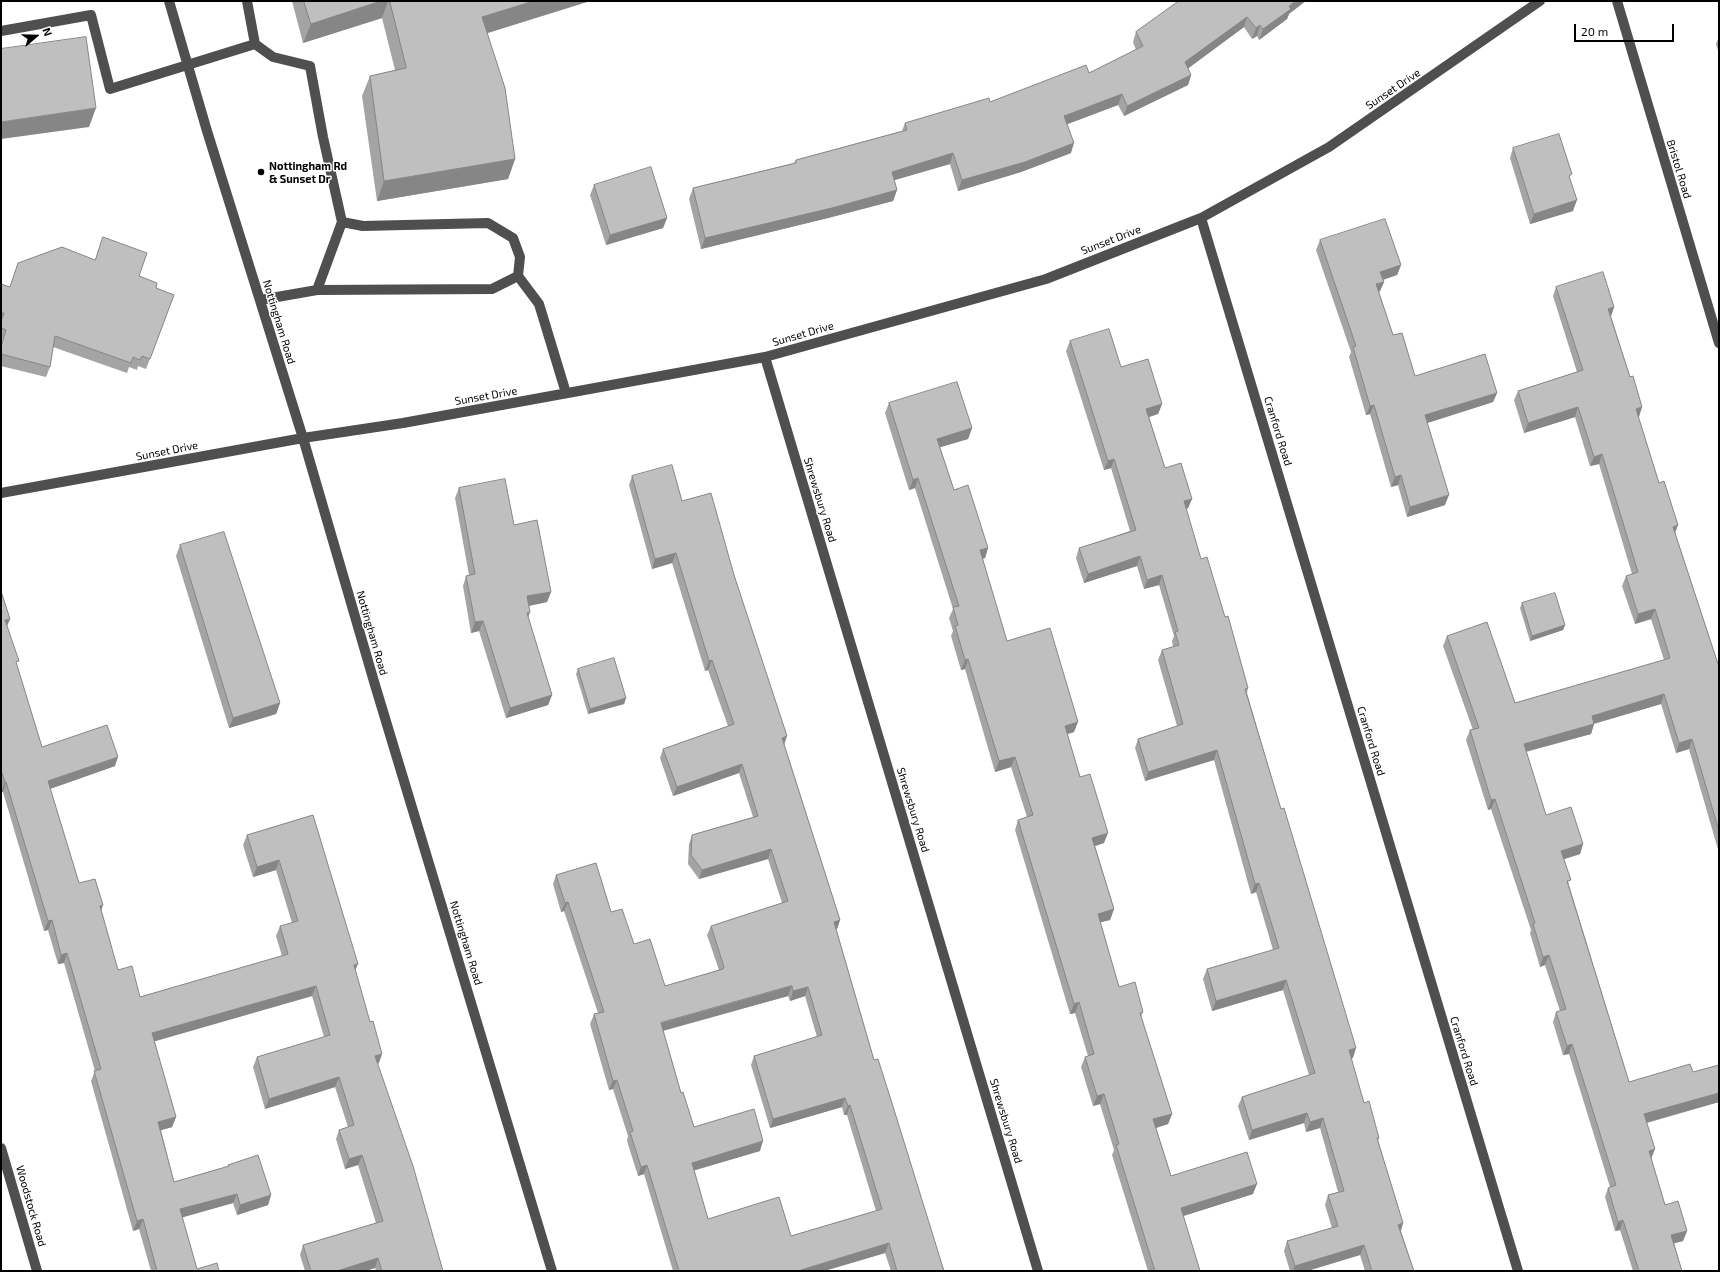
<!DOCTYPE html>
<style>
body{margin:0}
#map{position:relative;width:1720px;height:1272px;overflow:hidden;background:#fff;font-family:"Exo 2",sans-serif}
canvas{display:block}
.frame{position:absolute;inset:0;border:2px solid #000;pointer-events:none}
.north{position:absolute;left:16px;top:16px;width:40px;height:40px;-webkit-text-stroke:3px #fff;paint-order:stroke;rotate:70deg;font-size:11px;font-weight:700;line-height:16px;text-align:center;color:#000}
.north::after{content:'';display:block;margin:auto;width:14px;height:18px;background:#000;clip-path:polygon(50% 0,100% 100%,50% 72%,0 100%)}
.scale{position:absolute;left:1574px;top:24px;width:100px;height:18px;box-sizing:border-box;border:2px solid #000;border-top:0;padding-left:5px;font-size:12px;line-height:14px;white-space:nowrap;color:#000;-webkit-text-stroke:3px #fff;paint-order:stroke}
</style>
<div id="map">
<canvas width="1720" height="1272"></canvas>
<div class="frame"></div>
<div class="north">N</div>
<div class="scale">20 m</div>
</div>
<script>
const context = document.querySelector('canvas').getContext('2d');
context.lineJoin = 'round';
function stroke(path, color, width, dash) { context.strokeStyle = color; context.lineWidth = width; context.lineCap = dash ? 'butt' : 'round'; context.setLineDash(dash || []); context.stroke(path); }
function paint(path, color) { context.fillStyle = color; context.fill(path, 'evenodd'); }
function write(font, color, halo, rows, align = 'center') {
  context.font = font + ' "Exo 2",sans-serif'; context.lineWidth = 3; context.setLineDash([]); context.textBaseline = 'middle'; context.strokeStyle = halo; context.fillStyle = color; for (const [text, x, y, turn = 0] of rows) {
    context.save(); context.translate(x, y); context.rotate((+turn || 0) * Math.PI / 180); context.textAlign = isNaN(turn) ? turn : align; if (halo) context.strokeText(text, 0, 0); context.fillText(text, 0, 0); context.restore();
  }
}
const minor = new Path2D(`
 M 169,1 L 207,131 L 303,438 L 375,685 L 552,1271
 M 247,1 L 255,44 L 273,57 L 310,66 L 323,137 L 342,222 L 363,226 L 488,223 L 513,238 L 520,257 L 518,276 L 492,289 L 317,290 L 260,300
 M 1617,1 L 1719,343
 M 1,31 L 91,15 L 110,89 L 255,44
 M 1201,218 L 1518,1271
 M 518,276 L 539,304 L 566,393
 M 317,290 L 342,222
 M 765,357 L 1038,1271
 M 1,493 L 303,438 L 403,423 L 765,357 L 1046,279 L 1201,218 L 1329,147 L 1540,1
 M 1,1148 L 37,1271`);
const wall = new Path2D(`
 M 292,1 L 590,1 L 487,33 L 515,159 L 508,179 L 377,201 L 362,96 L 370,76 L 395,70 L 382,18 L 303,43 Z
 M 1179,1 L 1289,14 L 1287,19 L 1259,40 L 1257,36 L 1252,39 L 1244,27 L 1188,68 L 1191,75 L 1188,85 L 1124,116 L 1118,105 L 1067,124 L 1071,153 L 1021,172 L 958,191 L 950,164 L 894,180 L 897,190 L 893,201 L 828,218 L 701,249 L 689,199 L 693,188 L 794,163 L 796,160 L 902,131 L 905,123 L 990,102 L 1089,73 L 1136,50 L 1133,42 L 1136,32 Z
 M 1719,37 L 1719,54 L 1716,44 Z
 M 1513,148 L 1570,180 L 1573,211 L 1530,224 L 1510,158 Z
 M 594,185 L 667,218 L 663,228 L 606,245 L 590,195 Z
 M 1320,240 L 1401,265 L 1397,275 L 1383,279 L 1384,282 L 1380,291 L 1379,292 L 1393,335 L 1415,376 L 1497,393 L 1493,402 L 1427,423 L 1445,505 L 1407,517 L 1398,485 L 1391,487 L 1370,414 L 1366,415 L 1349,357 L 1351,352 L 1316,250 Z
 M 95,260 L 139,276 L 156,288 L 174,295 L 146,369 L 138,366 L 137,370 L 129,367 L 127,373 L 53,347 L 50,367 L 46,377 L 1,366 L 1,345 L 3,340 L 1,339 L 1,284 L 10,287 L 18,263 Z
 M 1556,287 L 1614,307 L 1611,316 L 1630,377 L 1642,407 L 1638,417 L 1659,483 L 1678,525 L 1675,533 L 1719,667 L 1719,853 L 1689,749 L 1676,753 L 1661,704 L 1594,724 L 1591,734 L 1526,752 L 1546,815 L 1583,844 L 1580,854 L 1564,859 L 1569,885 L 1629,1082 L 1693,1072 L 1719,1065 L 1719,1102 L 1647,1123 L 1651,1159 L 1665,1205 L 1687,1231 L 1683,1241 L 1674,1243 L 1682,1271 L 1633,1271 L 1620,1230 L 1615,1231 L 1605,1197 L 1608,1188 L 1610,1187 L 1569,1054 L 1563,1055 L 1553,1022 L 1556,1012 L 1560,1011 L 1545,965 L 1540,967 L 1530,933 L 1531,930 L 1491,809 L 1488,810 L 1466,740 L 1470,730 L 1473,730 L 1443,646 L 1447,636 L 1515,703 L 1664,660 L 1651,619 L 1635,624 L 1622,586 L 1626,576 L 1632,574 L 1599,464 L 1590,466 L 1575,417 L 1524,433 L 1514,400 L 1518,391 L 1577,372 L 1553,296 Z
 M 1070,341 L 1121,367 L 1162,404 L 1158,414 L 1149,417 L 1165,468 L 1192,499 L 1188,508 L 1186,509 L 1201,559 L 1225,617 L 1248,688 L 1247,693 L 1353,1058 L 1351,1058 L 1364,1103 L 1379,1138 L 1378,1141 L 1403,1223 L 1401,1231 L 1414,1271 L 1365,1271 L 1360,1255 L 1307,1271 L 1290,1271 L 1284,1251 L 1287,1241 L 1332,1228 L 1325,1205 L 1328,1195 L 1338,1192 L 1320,1128 L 1306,1132 L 1304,1123 L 1249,1140 L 1238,1106 L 1242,1097 L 1309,1075 L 1283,990 L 1212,1011 L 1203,979 L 1207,969 L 1273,950 L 1256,892 L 1251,894 L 1214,760 L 1145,781 L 1135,748 L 1138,739 L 1177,726 L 1158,660 L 1162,650 L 1173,647 L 1172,641 L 1174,636 L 1159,585 L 1144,589 L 1137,566 L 1084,583 L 1076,558 L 1079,548 L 1130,531 L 1111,468 L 1104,470 L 1066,351 Z
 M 889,403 L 972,428 L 968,439 L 940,447 L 954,490 L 988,548 L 985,558 L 982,559 L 1007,641 L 1074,732 L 1067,734 L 1080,777 L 1104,843 L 1095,846 L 1114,909 L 1110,920 L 1100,922 L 1119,987 L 1143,1012 L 1141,1017 L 1172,1114 L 1168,1124 L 1156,1128 L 1171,1176 L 1253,1194 L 1183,1216 L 1200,1271 L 1148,1271 L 1112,1155 L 1114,1150 L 1100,1104 L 1093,1106 L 1081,1067 L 1085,1057 L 1088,1056 L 1075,1013 L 1070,1014 L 1015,830 L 1018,820 L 1027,817 L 1011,767 L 995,772 L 965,669 L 961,670 L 951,636 L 953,631 L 949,618 L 953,609 L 915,488 L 909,490 L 885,413 Z
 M 632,476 L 682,501 L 734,575 L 784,744 L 840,920 L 837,929 L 836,929 L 874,1060 L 944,1271 L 891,1271 L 885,1253 L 824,1271 L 673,1271 L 644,1174 L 638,1176 L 627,1141 L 628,1136 L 613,1089 L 609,1090 L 590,1024 L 594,1014 L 598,1013 L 564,911 L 561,912 L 553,884 L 556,875 L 611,912 L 665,986 L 719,970 L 707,935 L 711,926 L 782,903 L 768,859 L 699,879 L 688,864 L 689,844 L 692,835 L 753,817 L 739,773 L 673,796 L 660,758 L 663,749 L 728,726 L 708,670 L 705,671 L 672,563 L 652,569 L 629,485 ZM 788,996 L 790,1001 L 805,996 L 817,1037 L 754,1056 L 751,1065 L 770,1128 L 842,1107 L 844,1115 L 847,1115 L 876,1211 L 791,1236 L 708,1219 L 694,1170 L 760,1151 L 694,1127 L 681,1093 L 663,1031 Z
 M 459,488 L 514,525 L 551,592 L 547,602 L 529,606 L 528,618 L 552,695 L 548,705 L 506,718 L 479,631 L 471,633 L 463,586 L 466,576 L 469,575 L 455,498 Z
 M 180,545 L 280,703 L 276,714 L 229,728 L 176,556 Z
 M 1,591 L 10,619 L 7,626 L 17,666 L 42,747 L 115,766 L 50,789 L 79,883 L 101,911 L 118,970 L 140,997 L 282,956 L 276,936 L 280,926 L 292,923 L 276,870 L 253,877 L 243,845 L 247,835 L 313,815 L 355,971 L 379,1063 L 377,1064 L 443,1271 L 376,1271 L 375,1268 L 365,1271 L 305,1271 L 300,1255 L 303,1245 L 376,1223 L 358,1165 L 345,1169 L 336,1139 L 339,1130 L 348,1127 L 335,1087 L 265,1109 L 253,1067 L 257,1057 L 324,1037 L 312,996 L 154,1041 L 176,1117 L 172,1127 L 161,1130 L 174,1182 L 227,1167 L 228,1165 L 271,1195 L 268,1205 L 237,1215 L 233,1203 L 182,1217 L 197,1269 L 219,1271 L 151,1271 L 139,1229 L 133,1231 L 91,1081 L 95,1071 L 64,963 L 58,964 L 48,930 L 44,931 L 3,792 L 1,792 Z
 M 1522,603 L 1565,625 L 1563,630 L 1530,641 L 1520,608 Z
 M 578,669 L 626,698 L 624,704 L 588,714 L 576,674 Z`);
const shadedWall = new Path2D(`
 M 381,1 L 388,1 L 382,18 L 303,43 L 311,24 Z
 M 534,1 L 590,1 L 475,37 L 482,17 Z
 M 1296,1 L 1306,1 L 1289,14 L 1287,19 L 1259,40 L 1263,29 L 1289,6 Z
 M 1247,17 L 1244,27 L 1182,73 L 1185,62 Z
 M 1260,25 L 1257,36 L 1252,39 L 1256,28 Z
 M 1191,75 L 1188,85 L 1124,116 L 1127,106 Z
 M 1122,94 L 1118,105 L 1060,127 L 1064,116 Z
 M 96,108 L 89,127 L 1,139 L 1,122 Z
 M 1074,143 L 1071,153 L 1021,172 L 958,191 L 962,180 Z
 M 953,153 L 950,164 L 888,182 L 892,172 Z
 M 515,159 L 508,179 L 377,201 L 384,181 Z
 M 897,190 L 893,201 L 828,218 L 701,249 L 705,238 Z
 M 1577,200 L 1573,211 L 1530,224 L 1534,214 Z
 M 667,218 L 663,228 L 606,245 L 610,235 Z
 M 1401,265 L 1397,275 L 1377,282 L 1380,272 Z
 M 1384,282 L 1380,291 L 1373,294 L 1376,284 Z
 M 1614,307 L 1611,316 L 1608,309 Z
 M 1497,393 L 1493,402 L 1421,425 L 1425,415 Z
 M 1162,404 L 1158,414 L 1143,419 L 1146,409 Z
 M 1374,405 L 1370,414 L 1366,415 L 1370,406 Z
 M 1578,407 L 1575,417 L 1524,433 L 1528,423 Z
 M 1642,407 L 1639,417 L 1632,418 L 1636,409 Z
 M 972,428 L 968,439 L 934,449 L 937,439 Z
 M 1602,454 L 1599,464 L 1590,466 L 1594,457 Z
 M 1114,459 L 1111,468 L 1104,470 L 1108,461 Z
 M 1401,475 L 1398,485 L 1391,487 L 1395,477 Z
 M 918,478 L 915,488 L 909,490 L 913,480 Z
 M 1449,495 L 1445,505 L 1407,517 L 1410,507 Z
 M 1192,499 L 1188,508 L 1180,511 L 1184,501 Z
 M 1678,525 L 1674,535 L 1673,527 Z
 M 988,548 L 985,558 L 976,561 L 980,550 Z
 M 676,553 L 672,563 L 652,569 L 655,559 Z
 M 1140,556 L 1137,566 L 1084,583 L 1088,574 Z
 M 1162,575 L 1159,585 L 1144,589 L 1147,580 Z
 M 551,592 L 547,602 L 523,607 L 527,596 Z
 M 1655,609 L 1651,619 L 1635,624 L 1638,614 Z
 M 530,612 L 526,623 L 527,613 Z
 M 10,619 L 6,628 L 5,620 Z
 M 483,621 L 479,631 L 471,633 L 475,622 Z
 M 1565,625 L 1563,630 L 1530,641 L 1532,636 Z
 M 968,659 L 965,669 L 961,670 L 965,660 Z
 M 712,660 L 708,670 L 705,671 L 709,661 Z
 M 1664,694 L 1661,704 L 1589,725 L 1592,716 Z
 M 552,695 L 548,705 L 506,718 L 510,708 Z
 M 626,698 L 624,704 L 588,714 L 590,709 Z
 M 280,703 L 276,714 L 229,728 L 233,718 Z
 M 1078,722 L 1074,732 L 1061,736 L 1065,726 Z
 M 1594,724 L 1591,734 L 1520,753 L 1524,744 Z
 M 787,736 L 784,745 L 782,738 Z
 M 1692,739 L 1689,749 L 1676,753 L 1679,743 Z
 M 1217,750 L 1214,760 L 1145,781 L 1148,772 Z
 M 118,757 L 115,766 L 44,791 L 48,781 Z
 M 1015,757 L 1011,767 L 995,772 L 999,761 Z
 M 742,764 L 739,773 L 673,796 L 677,787 Z
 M 5,782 L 6,782 L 3,792 L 1,792 Z
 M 1495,799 L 1491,809 L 1488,810 L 1491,800 Z
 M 1108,833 L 1104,843 L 1089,848 L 1092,838 Z
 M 1583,844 L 1580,854 L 1558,861 L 1561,851 Z
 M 771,849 L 768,859 L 699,879 L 702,870 Z
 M 279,860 L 276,870 L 253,877 L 257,867 Z
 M 1259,883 L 1256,892 L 1251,894 L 1255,884 Z
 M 568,902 L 564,911 L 561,912 L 565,903 Z
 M 103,905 L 100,915 L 100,906 Z
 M 1114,909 L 1110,920 L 1094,924 L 1098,914 Z
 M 52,920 L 48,930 L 44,931 L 48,921 Z
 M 840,920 L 837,929 L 830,931 L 834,922 Z
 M 67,953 L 64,963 L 58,964 L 61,955 Z
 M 1549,955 L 1545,965 L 1540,967 L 1543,957 Z
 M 358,964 L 354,973 L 354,965 Z
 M 1286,980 L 1283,990 L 1212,1011 L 1216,1001 Z
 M 316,986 L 312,996 L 149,1043 L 152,1033 Z
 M 792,986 L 788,996 L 658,1032 L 661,1023 Z
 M 808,987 L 805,996 L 790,1001 L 793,991 Z
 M 1079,1002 L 1075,1013 L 1070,1014 L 1074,1004 Z
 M 1572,1044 L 1569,1054 L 1563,1055 L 1567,1046 Z
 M 1356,1048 L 1353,1058 L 1345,1060 L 1349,1050 Z
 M 382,1054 L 379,1063 L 371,1066 L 375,1056 Z
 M 339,1077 L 335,1087 L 265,1109 L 269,1099 Z
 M 617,1080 L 613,1089 L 609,1090 L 613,1081 Z
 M 1719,1093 L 1719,1102 L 1641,1124 L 1644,1114 Z
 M 1104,1094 L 1100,1104 L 1093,1106 L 1097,1096 Z
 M 845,1098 L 842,1107 L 770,1128 L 773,1119 Z
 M 850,1105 L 847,1115 L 844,1115 L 848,1106 Z
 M 1307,1113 L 1304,1123 L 1249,1140 L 1252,1130 Z
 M 1172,1114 L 1168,1124 L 1149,1130 L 1153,1119 Z
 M 176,1117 L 172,1127 L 155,1132 L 158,1122 Z
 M 1323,1118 L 1320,1128 L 1306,1132 L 1310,1122 Z
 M 763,1141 L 760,1151 L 689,1172 L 692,1163 Z
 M 1655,1149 L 1651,1159 L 1649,1151 Z
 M 362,1155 L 358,1165 L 345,1169 L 349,1159 Z
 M 647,1165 L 644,1174 L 638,1176 L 641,1167 Z
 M 1257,1184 L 1253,1194 L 1177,1218 L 1181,1208 Z
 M 237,1194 L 233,1203 L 177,1219 L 180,1209 Z
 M 271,1195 L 268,1205 L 237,1215 L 240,1205 Z
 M 143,1219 L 139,1229 L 133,1231 L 137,1221 Z
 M 1623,1220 L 1620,1230 L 1615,1231 L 1618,1222 Z
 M 1403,1223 L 1400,1233 L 1398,1225 Z
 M 1687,1231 L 1683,1241 L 1668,1245 L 1671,1235 Z
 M 889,1243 L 885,1253 L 824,1271 L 800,1271 L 801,1270 Z
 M 1364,1245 L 1360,1255 L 1307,1271 L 1293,1271 L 1295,1266 Z
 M 378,1258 L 375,1268 L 365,1271 L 337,1271 Z`);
const building = new Path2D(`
 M 304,1 L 381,1 L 311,24 Z
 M 390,1 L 534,1 L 482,17 L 505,88 L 515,159 L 384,181 L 370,76 L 406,68 Z
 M 1179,1 L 1296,1 L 1289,6 L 1291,9 L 1263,29 L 1260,25 L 1256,28 L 1247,17 L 1185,62 L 1191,75 L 1127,106 L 1122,94 L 1064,116 L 1074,143 L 1025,162 L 962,180 L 953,153 L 892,172 L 897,190 L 832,208 L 705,238 L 693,188 L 796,163 L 796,160 L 907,130 L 905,123 L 989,98 L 990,102 L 1086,65 L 1089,73 L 1143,46 L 1136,32 Z
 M 86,37 L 96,108 L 1,122 L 1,49 Z
 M 1559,134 L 1572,174 L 1569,176 L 1577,200 L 1534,214 L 1513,148 Z
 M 651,167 L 667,218 L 610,235 L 594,185 Z
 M 1385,219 L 1401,265 L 1380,272 L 1384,282 L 1376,284 L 1393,335 L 1402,333 L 1415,376 L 1485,354 L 1497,393 L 1425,415 L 1449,495 L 1410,507 L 1401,475 L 1395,477 L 1374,405 L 1370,406 L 1353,347 L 1356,346 L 1320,240 Z
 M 103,237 L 147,253 L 139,276 L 157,283 L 156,288 L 174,295 L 150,359 L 142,356 L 140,360 L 133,357 L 131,363 L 55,336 L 50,367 L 1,354 L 1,347 L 6,330 L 1,328 L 1,321 L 4,313 L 1,313 L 1,284 L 10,287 L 18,263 L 62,247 L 95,260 Z
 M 1603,272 L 1614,307 L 1608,309 L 1630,377 L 1633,376 L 1642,407 L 1636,409 L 1659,483 L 1664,481 L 1678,525 L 1673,527 L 1719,667 L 1719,831 L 1692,739 L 1679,743 L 1664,694 L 1592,716 L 1594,724 L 1524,744 L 1546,815 L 1571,807 L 1583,844 L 1561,851 L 1571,880 L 1567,881 L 1629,1082 L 1690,1064 L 1693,1072 L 1719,1065 L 1719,1093 L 1644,1114 L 1655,1149 L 1649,1151 L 1665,1205 L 1678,1201 L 1687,1231 L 1671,1235 L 1682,1271 L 1639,1271 L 1623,1220 L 1618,1222 L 1608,1188 L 1616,1185 L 1572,1044 L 1567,1046 L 1556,1012 L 1566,1009 L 1549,955 L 1543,957 L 1533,924 L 1535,923 L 1495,799 L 1491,800 L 1470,730 L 1479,728 L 1447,636 L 1487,622 L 1515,703 L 1670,658 L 1655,609 L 1638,614 L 1626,576 L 1638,572 L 1602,454 L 1594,457 L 1578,407 L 1528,423 L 1518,391 L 1583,370 L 1556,287 Z
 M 1109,329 L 1121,367 L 1148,359 L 1162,404 L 1146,409 L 1165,468 L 1181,463 L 1192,499 L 1184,501 L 1201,559 L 1207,557 L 1225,617 L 1228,616 L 1248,688 L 1245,689 L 1281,809 L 1284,808 L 1356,1048 L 1349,1050 L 1364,1103 L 1369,1101 L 1379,1138 L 1377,1138 L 1403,1223 L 1398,1225 L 1414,1271 L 1372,1271 L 1364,1245 L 1295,1266 L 1287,1241 L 1338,1226 L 1328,1195 L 1344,1191 L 1323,1118 L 1310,1122 L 1307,1113 L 1252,1130 L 1242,1097 L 1315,1073 L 1286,980 L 1216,1001 L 1207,969 L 1279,948 L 1259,883 L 1255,884 L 1217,750 L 1148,772 L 1138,739 L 1183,724 L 1162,650 L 1179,645 L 1175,632 L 1178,631 L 1162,575 L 1147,580 L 1140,556 L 1088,574 L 1079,548 L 1136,530 L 1114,459 L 1108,461 L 1070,341 Z
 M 957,382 L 972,428 L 937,439 L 954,490 L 968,485 L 988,548 L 980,550 L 1007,641 L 1050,628 L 1078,722 L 1065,726 L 1080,777 L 1090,774 L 1108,833 L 1092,838 L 1114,909 L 1098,914 L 1119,987 L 1135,982 L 1143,1012 L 1140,1013 L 1172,1114 L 1153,1119 L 1171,1176 L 1247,1152 L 1257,1184 L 1181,1208 L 1200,1271 L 1155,1271 L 1116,1145 L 1119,1144 L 1104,1094 L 1097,1096 L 1085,1057 L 1094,1054 L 1079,1002 L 1074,1004 L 1018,820 L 1033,815 L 1015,757 L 999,761 L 968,659 L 965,660 L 955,626 L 958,625 L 953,607 L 959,606 L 918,478 L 913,480 L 889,403 Z
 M 672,465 L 682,501 L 711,493 L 734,575 L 787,736 L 782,738 L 840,920 L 834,922 L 874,1060 L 878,1059 L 896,1116 L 944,1271 L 897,1271 L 889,1243 L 801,1270 L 801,1271 L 679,1271 L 647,1165 L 641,1167 L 630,1132 L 633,1131 L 617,1080 L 613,1081 L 594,1014 L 604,1012 L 568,902 L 565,903 L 556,875 L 596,863 L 611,912 L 622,909 L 634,944 L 650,939 L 665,986 L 723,969 L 724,967 L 711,926 L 788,901 L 771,849 L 702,870 L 691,855 L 692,835 L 758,816 L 742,764 L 677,787 L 663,749 L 734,724 L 712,660 L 709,661 L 676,553 L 655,559 L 632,476 ZM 792,986 L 793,991 L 808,987 L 822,1035 L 754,1056 L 773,1119 L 845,1098 L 848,1106 L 850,1105 L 882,1209 L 791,1236 L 779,1197 L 708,1219 L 692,1163 L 763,1141 L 754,1109 L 694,1127 L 683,1092 L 681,1093 L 661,1023 Z
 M 505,479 L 514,525 L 537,520 L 551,592 L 527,596 L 530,612 L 527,613 L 552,695 L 510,708 L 483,621 L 475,622 L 466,576 L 475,574 L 459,488 Z
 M 224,532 L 280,703 L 233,718 L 180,545 Z
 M 1,591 L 10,619 L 5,620 L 19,661 L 16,662 L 42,747 L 107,725 L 118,757 L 48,781 L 79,883 L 95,879 L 103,905 L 100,906 L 118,970 L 132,966 L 140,997 L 288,954 L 280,926 L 298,921 L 279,860 L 257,867 L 247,835 L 313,815 L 358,964 L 354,965 L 370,1022 L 373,1021 L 382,1054 L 375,1056 L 413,1166 L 443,1271 L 382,1271 L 378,1258 L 337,1271 L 311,1271 L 303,1245 L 383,1221 L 362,1155 L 349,1159 L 339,1130 L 354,1125 L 339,1077 L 269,1099 L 257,1057 L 330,1035 L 316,986 L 152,1033 L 176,1117 L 158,1122 L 174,1182 L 229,1166 L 228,1165 L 258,1155 L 271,1195 L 240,1205 L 237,1194 L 180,1209 L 197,1269 L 217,1263 L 219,1271 L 157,1271 L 143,1219 L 137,1221 L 94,1071 L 101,1069 L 67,953 L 61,955 L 52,920 L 48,921 L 6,782 L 5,782 L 1,770 Z
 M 1555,593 L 1565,625 L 1532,636 L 1522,603 Z
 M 614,658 L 626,698 L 590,709 L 578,669 Z`);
const markers = [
 [261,172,4,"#000"]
];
const streetNames = [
 ["Sunset Drive",1393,89,-34],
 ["Bristol Road",1679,169,73],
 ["Sunset Drive",1111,240,-21],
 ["Nottingham Road",279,322,73],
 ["Sunset Drive",803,334,-16],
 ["Sunset Drive",486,396,-10],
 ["Cranford Road",1278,431,73],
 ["Sunset Drive",167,451,-11],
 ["Shrewsbury Road",820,500,73],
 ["Nottingham Road",372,633,74],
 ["Cranford Road",1371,741,73],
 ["Shrewsbury Road",913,810,73],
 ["Nottingham Road",466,943,73],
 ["Cranford Road",1464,1051,73],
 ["Shrewsbury Road",1006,1121,73],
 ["Woodstock Road",31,1206,74]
];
const poiNames = [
 ["Nottingham Rd",269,166],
 ["& Sunset Dr",269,179]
];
stroke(minor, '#4f4f4f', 10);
paint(wall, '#a4a4a4');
paint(shadedWall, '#868686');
paint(building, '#bfbfbf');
stroke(building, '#868686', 1);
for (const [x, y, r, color] of markers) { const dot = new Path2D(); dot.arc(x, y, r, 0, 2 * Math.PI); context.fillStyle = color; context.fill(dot); stroke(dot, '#fff', 1.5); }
write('11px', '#000', '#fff', streetNames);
write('bold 11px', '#000', '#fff', poiNames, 'left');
</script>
